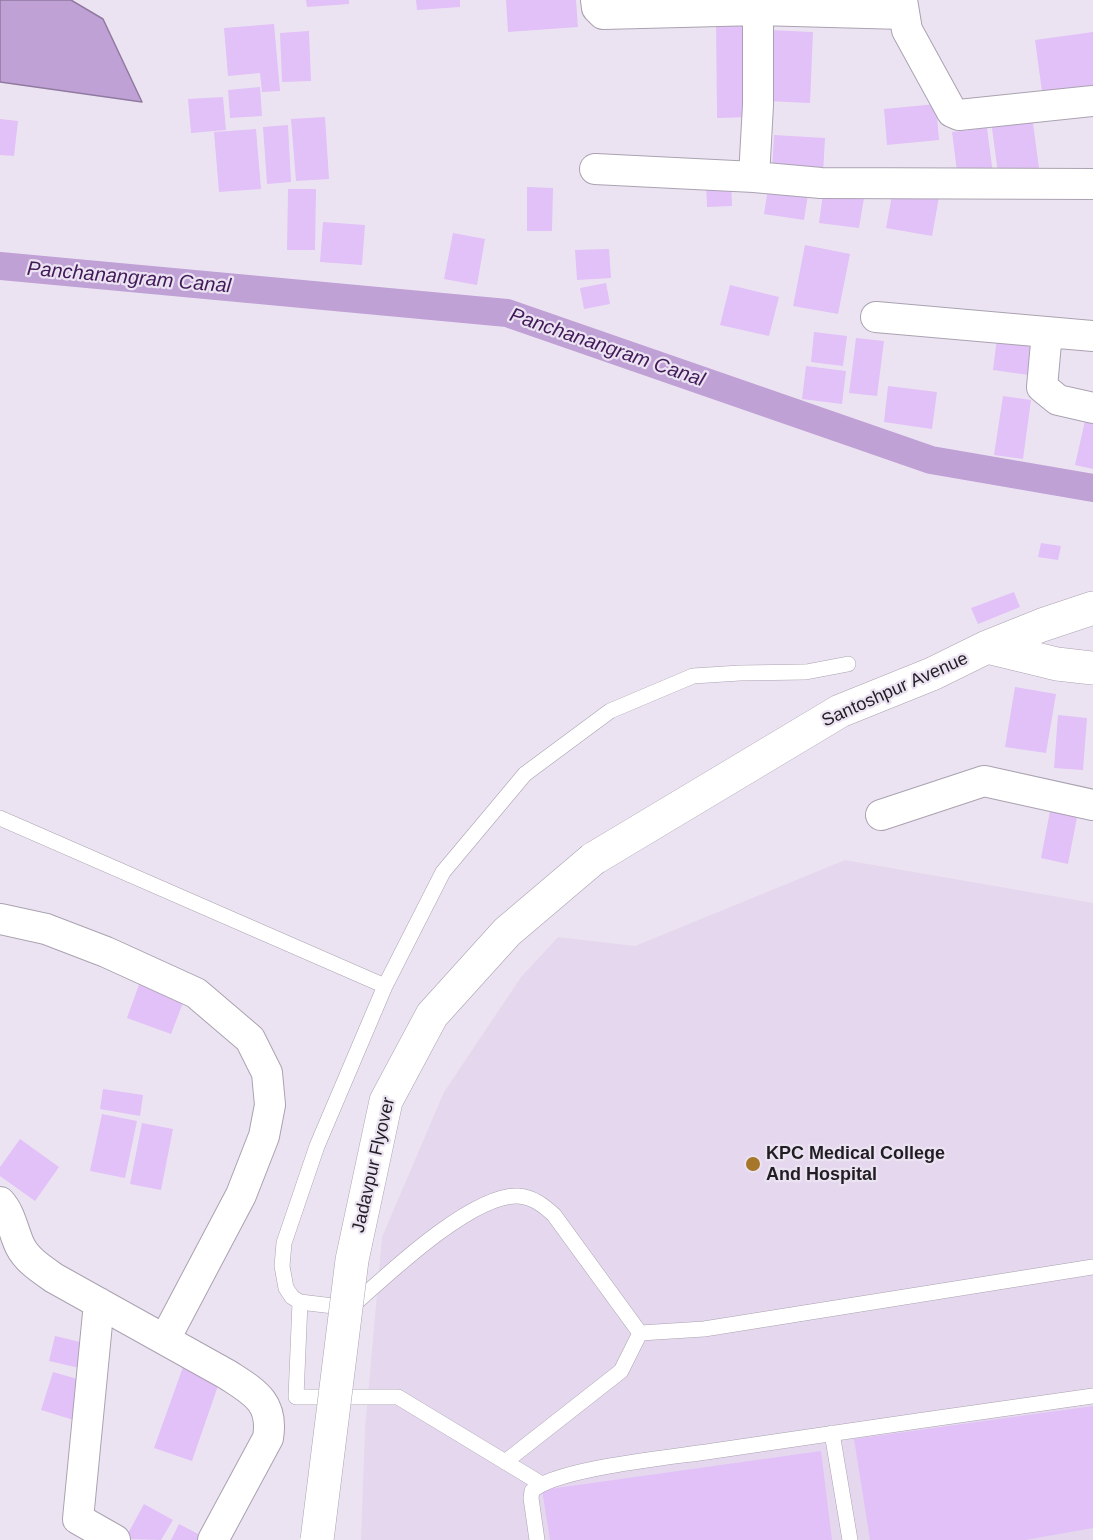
<!DOCTYPE html>
<style>
body{margin:0}
canvas{display:block;background:#ece3f2}
</style>
<canvas width="1093" height="1540"></canvas>
<script>
const context = document.querySelector('canvas').getContext('2d');
context.lineJoin = 'round';
function paint(path, color) { context.fillStyle = color; context.fill(path, 'evenodd'); }
function stroke(path, color, width, dash) { context.strokeStyle = color; context.lineWidth = width; context.lineCap = dash ? 'butt' : 'round'; context.setLineDash(dash || []); context.stroke(path); }
function write(font, color, halo, rows, align = 'center') {
  context.font = font + ' Helvetica,sans-serif'; context.lineWidth = 4.5; context.setLineDash([]); context.textBaseline = 'middle'; context.strokeStyle = halo; context.fillStyle = color; for (const [text, x, y, turn = 0] of rows) {
    context.save(); context.translate(x, y); context.rotate((+turn || 0) * Math.PI / 180); context.textAlign = isNaN(turn) ? turn : align; if (halo) context.strokeText(text, 0, 0); context.fillText(text, 0, 0); context.restore();
  }
}
const built = new Path2D(`
 M 845,860 L 1093,903 L 1093,1540 L 361,1540 L 365,1429 L 382,1237 L 444,1092 L 521,977 L 558,937 L 635,946 Z`);
const water = new Path2D(`
 M 0,0 L 71,0 L 103,19 L 142,102 L 0,82 Z`);
const canal = new Path2D(`
 M 0,266 L 507,313 L 931,460 L 1093,488`);
const building = new Path2D(`
 M 306,0 L 349,0 L 349,4 L 307,7 Z
 M 416,0 L 460,0 L 460,7 L 417,10 Z
 M 506,0 L 576,0 L 578,27 L 508,32 Z
 M 716,17 L 752,17 L 753,117 L 717,118 Z
 M 274,24 L 280,91 L 262,92 L 260,73 L 228,76 L 224,28 Z
 M 769,30 L 813,32 L 810,103 L 766,101 Z
 M 309,31 L 311,81 L 282,82 L 280,33 Z
 M 1093,32 L 1093,92 L 1043,99 L 1035,40 Z
 M 260,87 L 262,116 L 230,118 L 228,90 Z
 M 223,97 L 226,130 L 191,133 L 188,99 Z
 M 936,104 L 939,140 L 887,145 L 884,109 Z
 M 1032,116 L 1039,168 L 998,173 L 991,121 Z
 M 325,117 L 329,179 L 296,181 L 291,119 Z
 M 0,119 L 18,121 L 14,156 L 0,155 Z
 M 288,125 L 291,182 L 267,184 L 263,127 Z
 M 987,128 L 993,174 L 958,179 L 952,132 Z
 M 256,129 L 261,189 L 219,192 L 214,132 Z
 M 774,135 L 825,138 L 823,174 L 772,171 Z
 M 706,182 L 731,182 L 732,206 L 707,207 Z
 M 769,182 L 809,188 L 804,220 L 764,214 Z
 M 824,186 L 865,192 L 859,228 L 819,223 Z
 M 527,187 L 553,188 L 552,231 L 527,231 Z
 M 288,189 L 316,189 L 315,250 L 287,250 Z
 M 893,190 L 939,197 L 932,236 L 886,228 Z
 M 323,222 L 365,225 L 362,265 L 320,262 Z
 M 453,233 L 485,239 L 477,285 L 444,279 Z
 M 805,245 L 850,254 L 838,314 L 793,306 Z
 M 609,249 L 611,278 L 577,280 L 575,250 Z
 M 606,283 L 610,304 L 584,309 L 580,288 Z
 M 730,285 L 779,297 L 769,336 L 720,325 Z
 M 998,330 L 1042,335 L 1036,376 L 993,370 Z
 M 814,332 L 847,336 L 843,366 L 811,362 Z
 M 856,338 L 884,341 L 877,396 L 849,393 Z
 M 806,366 L 846,371 L 842,404 L 802,399 Z
 M 888,386 L 937,392 L 932,429 L 884,422 Z
 M 1003,396 L 1031,400 L 1023,459 L 994,455 Z
 M 1087,412 L 1093,414 L 1093,469 L 1075,465 Z
 M 1041,543 L 1061,546 L 1058,560 L 1038,557 Z
 M 1014,592 L 1020,607 L 978,624 L 971,608 Z
 M 1015,687 L 1056,694 L 1046,753 L 1005,747 Z
 M 1058,715 L 1087,718 L 1083,770 L 1054,768 Z
 M 1051,806 L 1078,812 L 1068,864 L 1041,858 Z
 M 141,979 L 186,995 L 171,1034 L 127,1018 Z
 M 103,1089 L 143,1095 L 140,1116 L 100,1109 Z
 M 102,1114 L 137,1121 L 125,1178 L 90,1171 Z
 M 142,1123 L 173,1129 L 161,1190 L 130,1184 Z
 M 20,1139 L 59,1167 L 35,1201 L 0,1176 L 0,1167 Z
 M 55,1336 L 93,1345 L 88,1370 L 49,1361 Z
 M 183,1367 L 220,1380 L 192,1461 L 154,1448 Z
 M 53,1372 L 88,1382 L 77,1421 L 41,1410 Z
 M 1093,1406 L 1093,1528 L 1025,1540 L 870,1540 L 854,1439 Z
 M 821,1451 L 832,1540 L 550,1540 L 542,1490 Z
 M 144,1504 L 173,1520 L 161,1540 L 125,1539 Z
 M 179,1524 L 206,1538 L 205,1540 L 171,1540 Z`);
const service = new Path2D(`
 M 0,818 L 385,986 L 317,1146 L 284,1243 L 282,1266 L 286,1288 L 292,1297 L 300,1302 L 350,1308 C 385,1277 471,1194 518,1196 C 533,1197 543,1205 554,1215 L 640,1333 L 621,1371 L 505,1462
 M 385,986 L 443,872 L 525,774 L 610,711 L 693,676 L 740,673 L 806,672 L 848,664
 M 300,1302 L 296,1397 L 398,1397 L 540,1483
 M 640,1333 L 704,1329 L 1093,1267
 M 832,1433 L 850,1540
 M 537,1540 L 531,1498 L 532,1491 C 556,1468 675,1457 713,1451 C 840,1432 966,1414 1093,1396`);
const minor = new Path2D(`
 M 596,0 L 597,8 L 603,14 L 758,10 L 903,14
 M 902,0 L 907,30 L 952,112 L 959,115 L 1093,101
 M 595,169 L 754,177 L 821,183 L 1093,184
 M 754,177 L 758,105 L 758,10
 M 876,317 L 1093,336
 M 1047,332 L 1042,387 L 1058,400 L 1093,408
 M 881,815 L 984,781 L 1093,805
 M 0,919 L 46,929 L 106,952 L 196,993 L 250,1039 L 267,1073 L 270,1105 L 264,1136 L 241,1195 L 165,1339
 M 0,1202 C 11,1214 13,1231 20,1246 C 27,1260 41,1269 54,1278 L 228,1375 C 254,1392 274,1402 268,1438 L 213,1540
 M 99,1303 L 78,1519 L 115,1540`);
const secondary = new Path2D(`
 M 987,647 L 1057,664 L 1093,668
 M 593,859 L 840,711 L 932,674 L 987,647 L 1042,625 L 1093,608`);
const secondaryBridge = new Path2D(`
 M 317,1540 L 352,1260 L 386,1101 L 432,1015 L 507,932 L 593,859`);
const markers = [
 [753,1164,8,"#a6762b"]
];
const streetNames = [
 ["Santoshpur Avenue",895,690,-24],
 ["Jadavpur Flyover",374,1165,-77]
];
const poiNames = [
 ["KPC Medical College",766,1154],
 ["And Hospital",766,1175]
];
const waterNames = [
 ["Panchanangram Canal",129,278,5],
 ["Panchanangram Canal",607,348,19]
];
paint(built, '#e5d8ee');
paint(water, '#c0a1d6');
stroke(water, '#907aa0', 1.5);
stroke(canal, '#c0a1d6', 28);
paint(building, '#e1c1f7');
stroke(service, '#aaa2b0', 16);
stroke(minor, '#aaa2b0', 32);
stroke(secondary, '#aaa2b0', 34);
stroke(service, '#fff', 15);
stroke(minor, '#fff', 30);
stroke(secondary, '#fff', 33);
stroke(secondaryBridge, '#aaa2b0', 34, []);
stroke(secondaryBridge, '#fff', 33);
for (const [x, y, r, color] of markers) { const dot = new Path2D(); dot.arc(x, y, r, 0, 2 * Math.PI); context.fillStyle = color; context.fill(dot); stroke(dot, '#ece3f2', 2); }
write('18px', '#211e23', '#ece3f2', streetNames);
write('bold 18px', '#211e23', '#ece3f2', poiNames, 'left');
write('italic 20px', '#421a59', '#ece3f2', waterNames);
</script>
